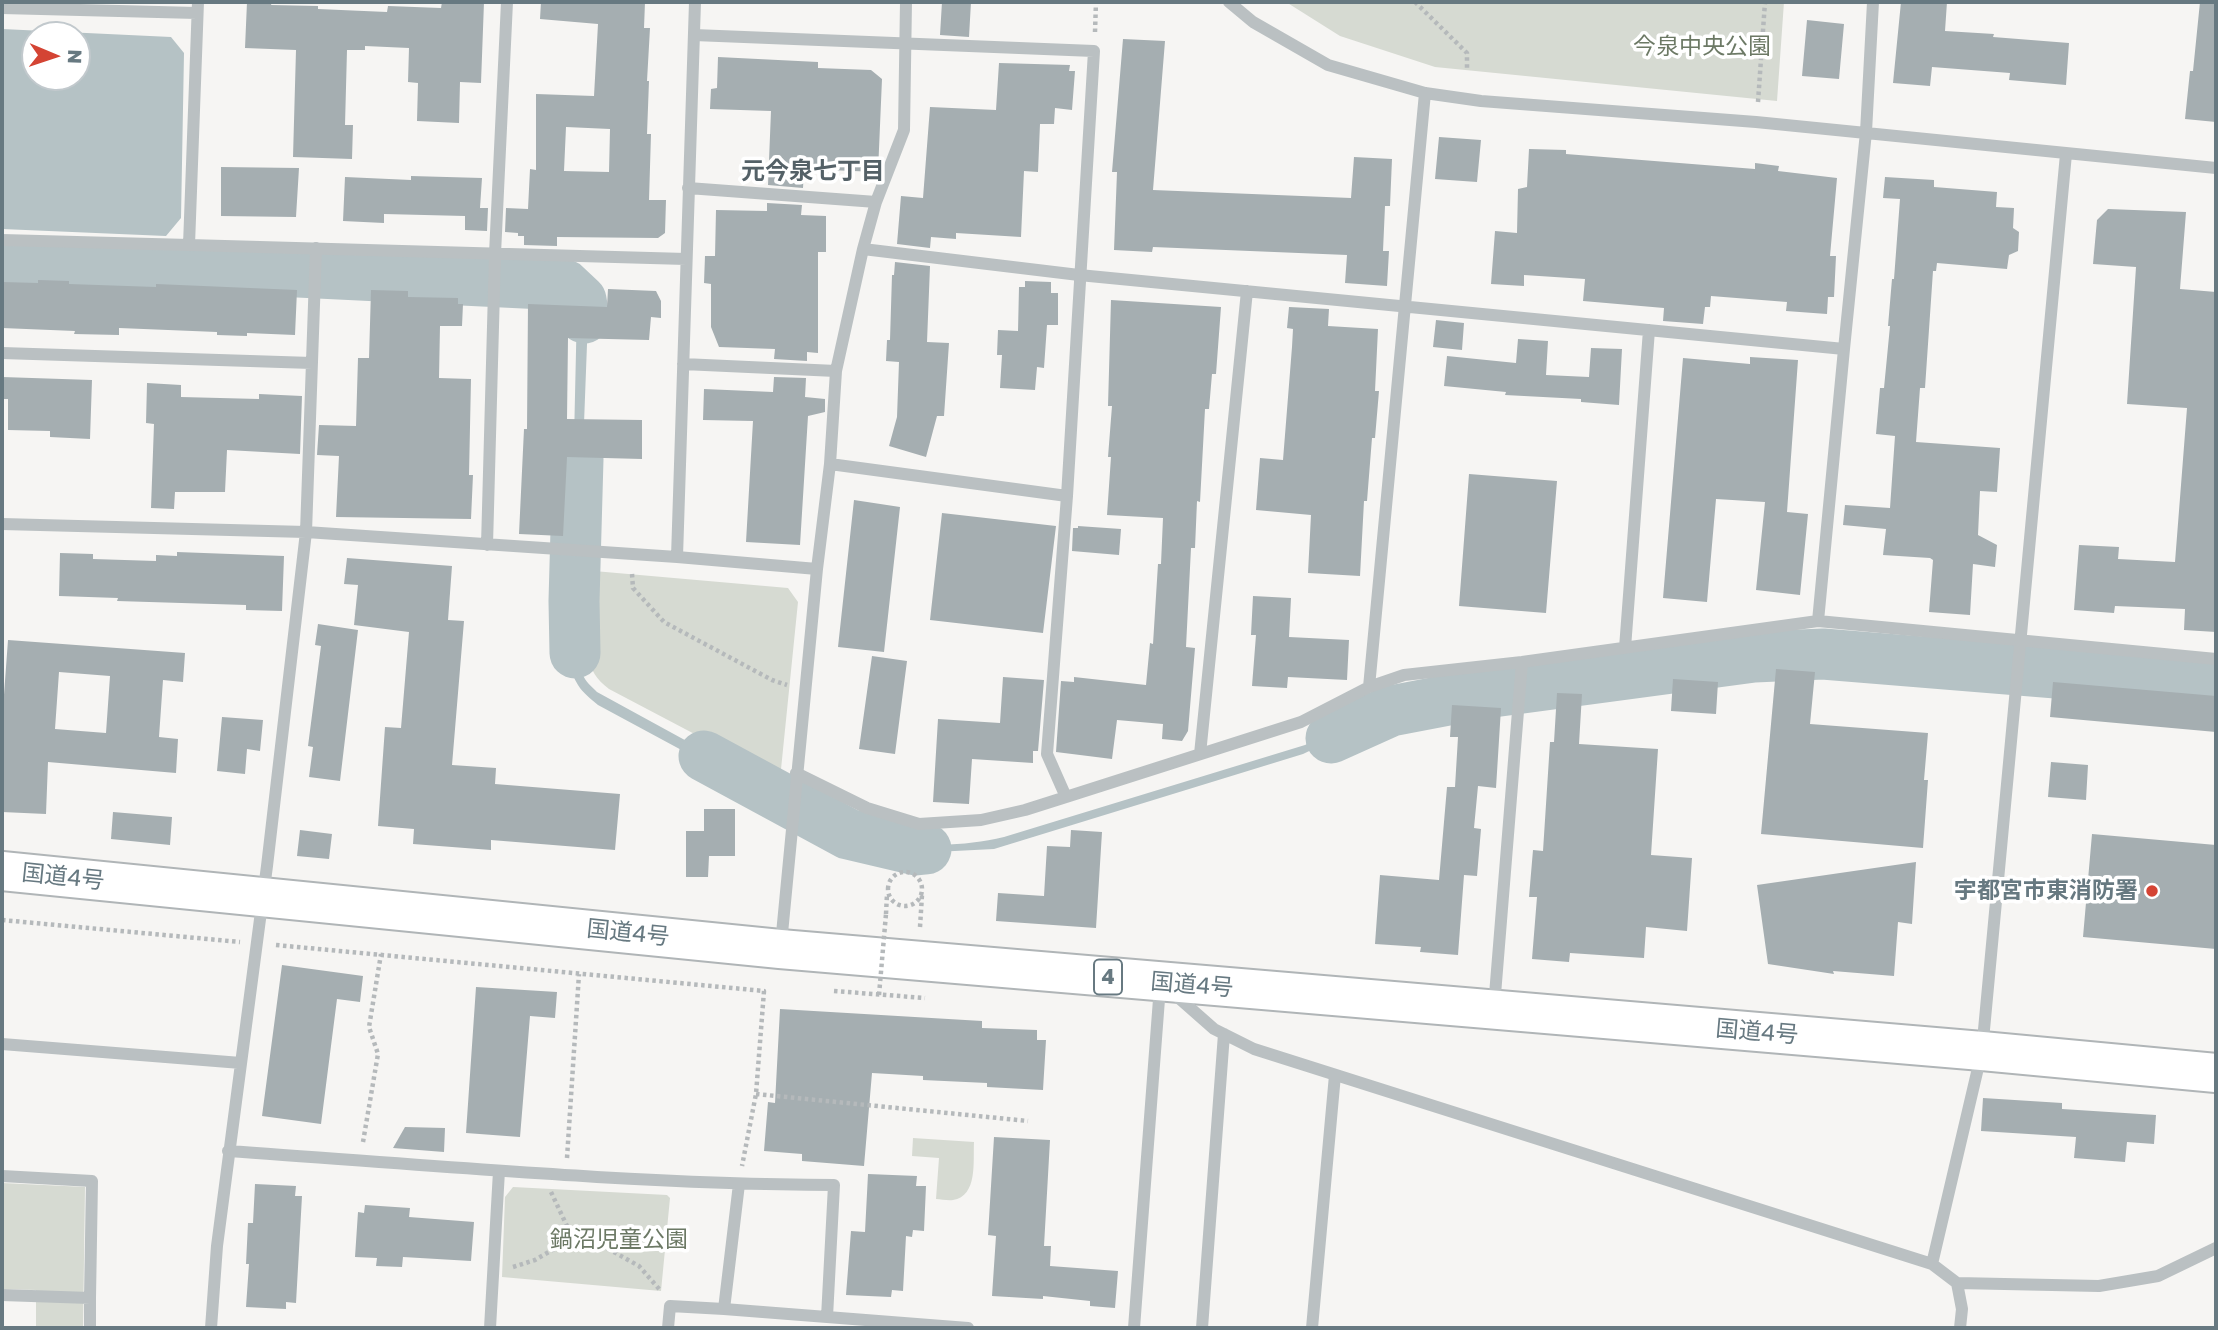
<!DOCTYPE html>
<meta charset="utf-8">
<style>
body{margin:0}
#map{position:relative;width:2218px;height:1330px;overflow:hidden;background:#f6f5f3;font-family:"Golos Text",sans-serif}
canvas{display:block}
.frame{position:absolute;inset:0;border:4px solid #677981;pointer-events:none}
.north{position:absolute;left:21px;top:21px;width:70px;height:70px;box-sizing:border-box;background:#fff;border:2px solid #c2c9cd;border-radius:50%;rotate:92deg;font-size:19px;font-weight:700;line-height:28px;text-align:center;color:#677981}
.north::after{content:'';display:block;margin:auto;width:24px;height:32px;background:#d44434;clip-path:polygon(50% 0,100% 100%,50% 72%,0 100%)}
</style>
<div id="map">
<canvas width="2218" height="1330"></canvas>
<div class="frame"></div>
<div class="north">N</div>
</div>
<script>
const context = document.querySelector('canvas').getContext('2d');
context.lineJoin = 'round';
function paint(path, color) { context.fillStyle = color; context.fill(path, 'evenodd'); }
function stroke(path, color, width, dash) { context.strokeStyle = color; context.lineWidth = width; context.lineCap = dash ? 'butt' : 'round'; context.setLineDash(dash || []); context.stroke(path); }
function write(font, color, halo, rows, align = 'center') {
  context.font = font + ' "Golos Text","Noto Sans JP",sans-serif'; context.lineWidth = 7; context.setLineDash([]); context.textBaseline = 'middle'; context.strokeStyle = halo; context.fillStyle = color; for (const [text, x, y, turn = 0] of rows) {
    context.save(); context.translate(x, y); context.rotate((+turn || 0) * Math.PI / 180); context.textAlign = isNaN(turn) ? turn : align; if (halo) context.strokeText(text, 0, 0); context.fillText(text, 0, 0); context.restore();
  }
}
const green = new Path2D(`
 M 1286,2 L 1784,2 L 1777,101 L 1435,67 L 1340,36 Z
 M 594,571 L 788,588 L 798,602 L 780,779 L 609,689 C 596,679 591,671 588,655 Z
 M 913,1138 L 974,1142 C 973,1161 978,1196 953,1200 C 948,1201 941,1199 936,1199 L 939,1158 L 912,1156 Z
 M 2,1183 L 85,1187 L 83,1328 L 36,1328 L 36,1290 L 2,1289 Z
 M 513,1187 L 667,1195 L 670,1198 L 661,1291 L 502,1277 L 505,1197 Z`);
const water = new Path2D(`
 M 2,29 L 171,37 L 184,53 L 181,218 L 166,236 L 2,229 ZM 35,35 L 77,35 L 77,77 L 35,77 Z
 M 2,264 L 276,272 L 276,280 L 2,272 Z
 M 535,279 C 568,280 582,283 588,318 L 580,529 L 572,528 L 577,307 C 570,288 552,289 535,288 Z
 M 570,584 L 578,584 C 579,605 576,658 583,675 C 585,681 592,687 597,692 L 767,785 L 763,794 L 598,705 C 591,699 583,693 578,685 C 562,660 570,613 570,584 Z
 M 1820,652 L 1970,663 L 1970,672 L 1819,657 L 1549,689 L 1549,682 Z
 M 2078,667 L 2216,680 L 2216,688 L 2078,674 Z
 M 1492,689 L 1492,696 L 1397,709 L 1303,754 L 994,849 L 935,852 L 901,848 L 871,841 L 828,823 L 832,816 C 846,822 859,829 873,834 C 916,848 961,847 1004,837 L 1305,745 L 1395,701 Z`);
const river = new Path2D(`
 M 2,263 L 277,271 L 565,285 L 581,300 L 584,318
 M 575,653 L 574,601 L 578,459
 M 1331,738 L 1391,711 L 1485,693 L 1754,657 L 1823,654 L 2216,686
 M 704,756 L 848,834 L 916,850 L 926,849`);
const building = new Path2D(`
 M 247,2 L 272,2 L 271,5 L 318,6 L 318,9 L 387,12 L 388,6 L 441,8 L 442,2 L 484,2 L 481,83 L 460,82 L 459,123 L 417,121 L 418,83 L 408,82 L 409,48 L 365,46 L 365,50 L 347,50 L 345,125 L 353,125 L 352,159 L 293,157 L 296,50 L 245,48 Z
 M 541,2 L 645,2 L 644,28 L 650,28 L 647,81 L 649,81 L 647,134 L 651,134 L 649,200 L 666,200 L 665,233 L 658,238 L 557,237 L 557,246 L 524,245 L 524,236 L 518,236 L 518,233 L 505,232 L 506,208 L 528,209 L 530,169 L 536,170 L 536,94 L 594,96 L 598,24 L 540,19 ZM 566,127 L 610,129 L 609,172 L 564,171 Z
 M 942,2 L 971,2 L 969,37 L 940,35 Z
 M 1901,2 L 1947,2 L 1945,31 L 1994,34 L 1993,37 L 2069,43 L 2066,85 L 2009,80 L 2010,73 L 1932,67 L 1930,86 L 1893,83 Z
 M 2200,2 L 2216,2 L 2216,122 L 2185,119 L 2190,71 L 2193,71 Z
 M 1807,20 L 1844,24 L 1839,79 L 1802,76 Z
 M 1123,39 L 1165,41 L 1153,190 L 1351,198 L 1354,157 L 1392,159 L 1390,206 L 1385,206 L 1383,251 L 1389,251 L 1387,286 L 1345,283 L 1347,255 L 1153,247 L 1152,252 L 1114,250 L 1117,172 L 1112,172 Z
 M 718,57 L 818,62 L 818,68 L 871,70 L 882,79 L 878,172 L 804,169 L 803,188 L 768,185 L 771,111 L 710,109 L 711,89 L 717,88 Z
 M 999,63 L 1070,65 L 1069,71 L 1075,71 L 1072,110 L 1055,108 L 1054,124 L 1040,124 L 1038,172 L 1024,171 L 1021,237 L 956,233 L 956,239 L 931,237 L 930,248 L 897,244 L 901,196 L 923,198 L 930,107 L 996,110 Z
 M 1439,137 L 1481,140 L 1477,182 L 1435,179 Z
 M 1529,149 L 1566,150 L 1566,154 L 1755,169 L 1755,163 L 1779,166 L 1778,171 L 1837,178 L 1830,256 L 1836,256 L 1834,297 L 1828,297 L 1827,314 L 1786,311 L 1787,302 L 1711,296 L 1710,307 L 1705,307 L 1703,324 L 1663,321 L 1664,308 L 1583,301 L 1585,279 L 1524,275 L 1524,286 L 1491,284 L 1495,231 L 1517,233 L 1518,189 L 1527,187 Z
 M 221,167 L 299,168 L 296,217 L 221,216 Z
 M 411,176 L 482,178 L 480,208 L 488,208 L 487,231 L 465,230 L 465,216 L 384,214 L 384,223 L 343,221 L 345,177 L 411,180 Z
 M 1885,177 L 1934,180 L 1934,187 L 1997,192 L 1996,207 L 2014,208 L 2013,228 L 2019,232 L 2018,251 L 2009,255 L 2007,269 L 1937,263 L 1936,271 L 1933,271 L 1925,388 L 1920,388 L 1916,442 L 2000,448 L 1997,492 L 1980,491 L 1978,535 L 1997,545 L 1995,567 L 1973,564 L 1970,615 L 1929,612 L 1933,560 L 1930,558 L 1883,555 L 1886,529 L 1843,525 L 1845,505 L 1890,508 L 1895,436 L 1876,434 L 1880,388 L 1884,388 L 1890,326 L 1888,326 L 1892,279 L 1894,279 L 1900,199 L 1883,198 Z
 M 767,203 L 802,205 L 801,215 L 826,216 L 826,252 L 818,252 L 818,353 L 807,352 L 807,361 L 774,359 L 775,349 L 719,347 L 711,327 L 711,284 L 704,283 L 705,256 L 715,256 L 716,210 L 767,211 Z
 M 2108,209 L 2186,212 L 2180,289 L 2216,292 L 2216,632 L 2184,630 L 2185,609 L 2115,606 L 2114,613 L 2074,610 L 2079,545 L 2119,547 L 2118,559 L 2175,562 L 2187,408 L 2127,404 L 2136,267 L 2093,264 L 2097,220 Z
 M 895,262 L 930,266 L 927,342 L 949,343 L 944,416 L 937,416 L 926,457 L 889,446 L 897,417 L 899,362 L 886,361 L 887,340 L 890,340 L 892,275 L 894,275 Z
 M 38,280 L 69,281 L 69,284 L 156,287 L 156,284 L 297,290 L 295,335 L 247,333 L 247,336 L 217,335 L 217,332 L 119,328 L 119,335 L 74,334 L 75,331 L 2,328 L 2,282 L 38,283 Z
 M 1025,281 L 1051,282 L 1051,293 L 1058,293 L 1058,325 L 1047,325 L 1044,368 L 1037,367 L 1035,390 L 1000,388 L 1002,355 L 997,355 L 998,330 L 1018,331 L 1019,287 L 1025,287 Z
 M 608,289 L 656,291 L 661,301 L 661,318 L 651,317 L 649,340 L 568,338 L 567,419 L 642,420 L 642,459 L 567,457 L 563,536 L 519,534 L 524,429 L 527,429 L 528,304 L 607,307 Z
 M 371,290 L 408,291 L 408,297 L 458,298 L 458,304 L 463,304 L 462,326 L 440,326 L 439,378 L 471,379 L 469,475 L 473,475 L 471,519 L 336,517 L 339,456 L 317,455 L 319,425 L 356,426 L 358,358 L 369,358 Z
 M 1111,300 L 1221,307 L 1216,374 L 1212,374 L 1209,409 L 1205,409 L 1200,502 L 1197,501 L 1195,548 L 1191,548 L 1186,647 L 1195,648 L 1188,731 L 1182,741 L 1162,739 L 1163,724 L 1117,720 L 1112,759 L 1056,752 L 1061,681 L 1074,682 L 1074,677 L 1146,685 L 1150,643 L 1153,644 L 1158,564 L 1161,564 L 1163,518 L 1107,515 L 1111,457 L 1108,457 L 1112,406 L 1108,406 Z
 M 1289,307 L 1329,309 L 1328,326 L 1378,329 L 1375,391 L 1379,391 L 1375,438 L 1372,438 L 1367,501 L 1364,501 L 1360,576 L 1308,573 L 1311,515 L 1256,510 L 1260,458 L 1283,460 L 1292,347 L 1293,329 L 1287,328 Z
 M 1436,320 L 1464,323 L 1462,350 L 1433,347 Z
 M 1518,339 L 1548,341 L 1546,375 L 1589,377 L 1591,348 L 1622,349 L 1619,405 L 1581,402 L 1581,399 L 1505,395 L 1506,392 L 1444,386 L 1447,356 L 1516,363 Z
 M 1750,357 L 1798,360 L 1787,512 L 1808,514 L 1800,595 L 1756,590 L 1765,502 L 1716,499 L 1707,602 L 1663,598 L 1683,358 L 1750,364 Z
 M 2,377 L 92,380 L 90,439 L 50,437 L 50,431 L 8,430 L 8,399 L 2,399 Z
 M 774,377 L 806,378 L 805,397 L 825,399 L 825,412 L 808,416 L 800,545 L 746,542 L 753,421 L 703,420 L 704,389 L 773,392 Z
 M 147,383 L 181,385 L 181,397 L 259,399 L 259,394 L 302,396 L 300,454 L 227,450 L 225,492 L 175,492 L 174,509 L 151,508 L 154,424 L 146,423 Z
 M 1469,474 L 1557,481 L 1546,613 L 1459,606 Z
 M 854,500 L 900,507 L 884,652 L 838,647 Z
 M 942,513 L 1056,526 L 1043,633 L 930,620 Z
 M 1078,526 L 1121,529 L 1119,555 L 1072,551 L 1073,528 L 1078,528 Z
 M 177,552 L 284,556 L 282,611 L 246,610 L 246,605 L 117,601 L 118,598 L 59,596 L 60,553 L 93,554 L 93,559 L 156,561 L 156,555 L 177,556 Z
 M 347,558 L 452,566 L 448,620 L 464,621 L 452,765 L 496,768 L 495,784 L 620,794 L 615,850 L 491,840 L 491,850 L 413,844 L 414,829 L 378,826 L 385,727 L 401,728 L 409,632 L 354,625 L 358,585 L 344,584 Z
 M 1253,596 L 1291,598 L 1289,637 L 1349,640 L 1347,680 L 1288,677 L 1287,688 L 1252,686 L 1256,635 L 1251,635 Z
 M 318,624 L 358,630 L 340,781 L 309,777 L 313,747 L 308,746 L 321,646 L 315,645 Z
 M 8,640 L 185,653 L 183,682 L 163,680 L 159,737 L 178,739 L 176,773 L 48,762 L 46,814 L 2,812 L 2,722 ZM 59,672 L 110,676 L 106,733 L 55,729 Z
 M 872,656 L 907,661 L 895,754 L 859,749 Z
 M 1776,669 L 1815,672 L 1810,724 L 1928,733 L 1924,780 L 1928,780 L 1923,848 L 1761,834 Z
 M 1003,677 L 1044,680 L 1038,751 L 1033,751 L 1033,763 L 972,759 L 969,804 L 933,802 L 938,719 L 1000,723 Z
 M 1673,679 L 1718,682 L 1716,714 L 1671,711 Z
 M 2053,682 L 2216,696 L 2216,732 L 2050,717 Z
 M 1557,693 L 1582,694 L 1579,744 L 1658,749 L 1651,855 L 1692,858 L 1687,931 L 1646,927 L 1644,958 L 1570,953 L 1569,962 L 1532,959 L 1537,897 L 1529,897 L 1533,850 L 1543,851 L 1550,742 L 1554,742 Z
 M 1452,705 L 1501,708 L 1496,788 L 1478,786 L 1474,828 L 1481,829 L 1477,876 L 1464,875 L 1458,955 L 1420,952 L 1421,947 L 1375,944 L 1380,875 L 1439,880 L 1447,787 L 1455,787 L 1458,737 L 1450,737 Z
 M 222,717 L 263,720 L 260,751 L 247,749 L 245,774 L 217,771 Z
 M 2051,762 L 2088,765 L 2086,800 L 2048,797 Z
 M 704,809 L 735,809 L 735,856 L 709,856 L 708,877 L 686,877 L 686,831 L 704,831 Z
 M 113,812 L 172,817 L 170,845 L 111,839 Z
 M 300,830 L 332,834 L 329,859 L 297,856 Z
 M 1071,830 L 1102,832 L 1096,928 L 996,921 L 998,893 L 1044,896 L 1047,846 L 1070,847 Z
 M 2092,834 L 2216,845 L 2216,949 L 2083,937 Z
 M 1916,862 L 1912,924 L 1898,922 L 1894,976 L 1833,971 L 1834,974 L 1768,964 L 1757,885 Z
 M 282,965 L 363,976 L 360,1002 L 337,999 L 321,1124 L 262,1116 Z
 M 476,987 L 557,992 L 555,1018 L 530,1016 L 520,1137 L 466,1133 Z
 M 780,1009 L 982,1021 L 982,1028 L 1037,1030 L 1037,1040 L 1046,1040 L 1043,1090 L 987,1087 L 987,1083 L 923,1080 L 923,1076 L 872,1073 L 864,1166 L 802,1161 L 802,1154 L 764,1151 L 768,1102 L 775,1103 Z
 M 1983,1098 L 2062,1103 L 2062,1109 L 2156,1115 L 2154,1144 L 2127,1142 L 2125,1162 L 2074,1158 L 2076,1137 L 1981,1131 Z
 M 405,1127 L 445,1128 L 444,1152 L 393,1148 Z
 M 994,1137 L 1050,1140 L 1044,1246 L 1051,1246 L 1050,1266 L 1118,1271 L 1115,1308 L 1090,1306 L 1090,1301 L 1043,1296 L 1043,1299 L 992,1296 L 996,1236 L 988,1235 Z
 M 868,1174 L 917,1176 L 916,1186 L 926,1186 L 924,1231 L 913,1230 L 912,1237 L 906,1236 L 903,1291 L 892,1290 L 891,1297 L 846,1295 L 851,1231 L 865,1232 Z
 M 255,1184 L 296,1186 L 295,1196 L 302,1196 L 296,1303 L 286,1302 L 286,1309 L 246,1307 L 249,1264 L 246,1264 L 248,1223 L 253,1223 Z
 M 365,1205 L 410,1208 L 409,1217 L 474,1222 L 471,1261 L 403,1257 L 402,1267 L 376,1266 L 377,1258 L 355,1257 L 358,1212 L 364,1213 Z`);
const path = new Path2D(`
 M 1415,2 L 1467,53 L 1467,70
 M 1095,32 L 1096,2
 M 1758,102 L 1765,2
 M 632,574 L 633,588 L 664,622 L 772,680 L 787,685
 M888 889a17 17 0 1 1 34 0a17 17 0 1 1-34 0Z
 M 886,914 L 887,894
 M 2,920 L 240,942
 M 920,927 L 922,895
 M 276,945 L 764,991 L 756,1094 L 742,1166
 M 834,991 L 925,998
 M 756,1094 L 1028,1121
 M 363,1142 L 378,1054 L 369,1027 L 381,954
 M 567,1158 L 579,974
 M 551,1192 L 567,1226 L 639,1266 L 660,1290
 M 513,1267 L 535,1260 L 580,1234`);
const minor = new Path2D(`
 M 198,2 L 189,245 L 686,259
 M 1229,2 L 1253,22 L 1328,65 L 1425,93 L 1481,101 L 1756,122 L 2216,168
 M 2,8 L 197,13
 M 694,35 L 1094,51 L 1067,496 L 1047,754 L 1066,797 L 1301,722 L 1369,687 L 1404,675 L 1522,662 L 1818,621 L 2216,659
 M 688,188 L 876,202
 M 2,240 L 189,245
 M 863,249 L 1079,275 L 1844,349 L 1866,132 L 1873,2
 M 2,353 L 312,363
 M 683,364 L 836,371
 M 830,464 L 836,371 L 863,249 L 876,202 L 904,130 L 906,2
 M 2,524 L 306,532 L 677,557 L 817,569
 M 487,545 L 495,254 L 507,2
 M 677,557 L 695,2
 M 1818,621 L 1844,349
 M 1625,648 L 1649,330
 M 1369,687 L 1425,93
 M 1200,754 L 1247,291
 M 796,773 L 867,808 L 919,824 L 981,820 L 1025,810 L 1066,797
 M 781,944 L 817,569 L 830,464 L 1067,496
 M 1172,992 L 1214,1029 L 1254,1049 L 1932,1264 L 1957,1283 L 1962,1309 L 1960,1328
 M 1494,1007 L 1522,662
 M 2,1044 L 241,1063
 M 228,1151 C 430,1165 632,1184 834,1185 L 827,1317 L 968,1328
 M 2,1176 L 92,1181 L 90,1298
 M 1932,1264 L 1982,1051 L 2066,154
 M 1957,1283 L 2099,1286 L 2158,1276 L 2216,1248
 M 2,1295 L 90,1298 L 90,1328
 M 724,1309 L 827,1317
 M 211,1328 L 217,1246 L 267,866 L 306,532 L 316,248
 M 490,1328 L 499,1171
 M 668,1328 L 670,1306 L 724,1309 L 739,1184
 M 1134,1328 L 1160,986
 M 1202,1328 L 1224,1034
 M 1312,1328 L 1335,1075`);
const highway = new Path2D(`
 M 2,871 L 780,949 L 1982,1051 L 2216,1073`);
const pathBridge = new Path2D(`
 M 879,995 L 886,914`);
const markers = [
 [2152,891,7,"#d44434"]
];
const shields = [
 [1108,977,28]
];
const shieldNames = [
 ["4",1108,977]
];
const parkNames = [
 ["今泉中央公園",1702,47],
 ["鍋沼児童公園",619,1240]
];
const streetNames = [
 ["国道4号",63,877,6],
 ["国道4号",628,933,6],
 ["国道4号",1192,985,5],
 ["国道4号",1757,1032,5]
];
const poiNames = [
 ["宇都宮市東消防署",2138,891]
];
const neighbourhoodNames = [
 ["元今泉七丁目",813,171]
];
paint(green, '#d6dad2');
paint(water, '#b5c2c5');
stroke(river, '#b5c2c5', 51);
paint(building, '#a5aeb1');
stroke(highway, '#b0b5b7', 42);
stroke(path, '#b5b9bb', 4.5, [3.5, 3.5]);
stroke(minor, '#bac0c2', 12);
stroke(highway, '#fff', 38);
stroke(pathBridge, '#b5b9bb', 4.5, [3.5, 3.5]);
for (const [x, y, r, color] of markers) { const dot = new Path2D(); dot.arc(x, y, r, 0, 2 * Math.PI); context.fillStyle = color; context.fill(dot); stroke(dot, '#fff', 2.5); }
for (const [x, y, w] of shields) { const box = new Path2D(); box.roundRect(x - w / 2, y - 17.5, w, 35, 5); context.fillStyle = '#fff'; context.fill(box); stroke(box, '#677981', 2); }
write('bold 21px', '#677981', null, shieldNames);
write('23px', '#6c7965', '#fff', parkNames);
write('23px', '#677981', '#fff', streetNames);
write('bold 23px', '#677981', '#fff', poiNames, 'right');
write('bold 24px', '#546167', '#fff', neighbourhoodNames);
</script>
